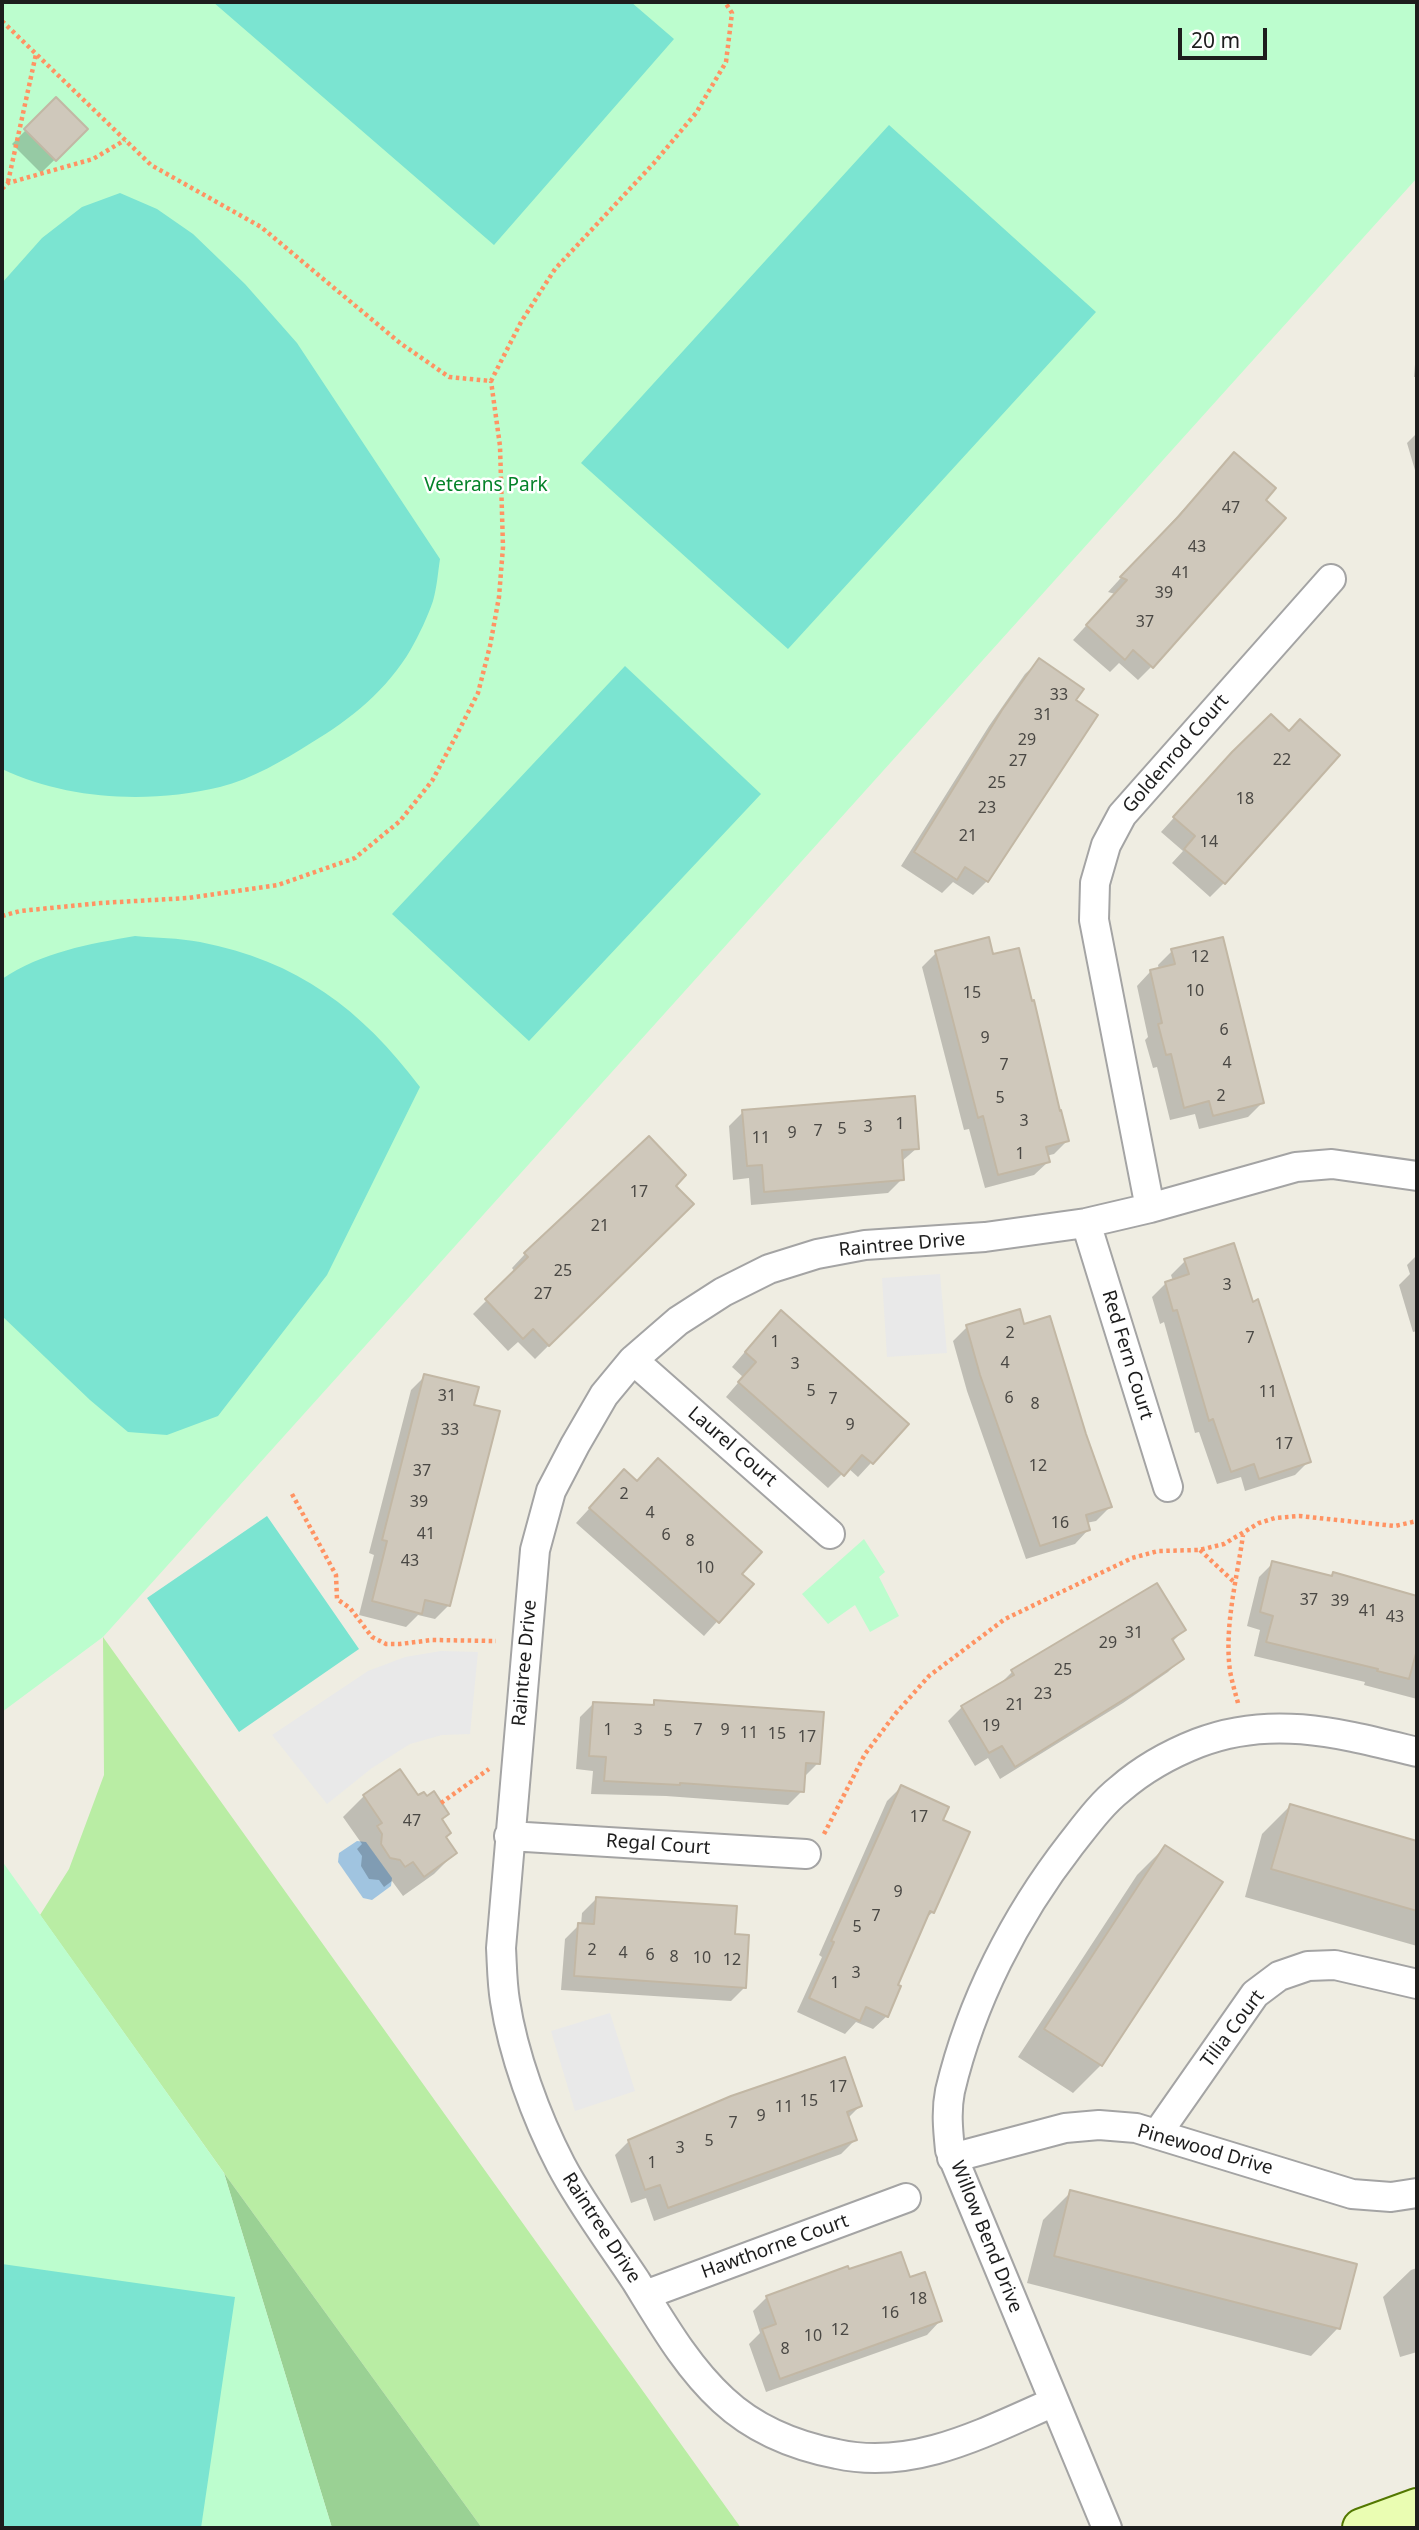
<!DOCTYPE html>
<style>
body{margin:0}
#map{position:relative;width:1419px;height:2530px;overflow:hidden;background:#efede2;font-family:"Noto Sans",sans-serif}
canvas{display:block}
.frame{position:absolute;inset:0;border:4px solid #1d1d1d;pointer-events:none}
.scale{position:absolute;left:1178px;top:28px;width:89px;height:32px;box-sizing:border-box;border:4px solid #1d1d1d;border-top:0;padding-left:9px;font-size:21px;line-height:24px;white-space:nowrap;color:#1d1d1d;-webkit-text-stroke:5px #fff;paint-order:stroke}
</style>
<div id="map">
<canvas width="1419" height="2530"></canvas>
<div class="frame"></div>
<div class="scale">20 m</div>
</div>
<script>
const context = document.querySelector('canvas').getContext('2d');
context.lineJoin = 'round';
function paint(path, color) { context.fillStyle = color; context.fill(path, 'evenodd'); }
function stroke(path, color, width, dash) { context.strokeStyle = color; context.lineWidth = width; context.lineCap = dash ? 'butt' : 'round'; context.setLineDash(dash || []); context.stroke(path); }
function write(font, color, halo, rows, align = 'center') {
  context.font = font + ' "Noto Sans",sans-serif'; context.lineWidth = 5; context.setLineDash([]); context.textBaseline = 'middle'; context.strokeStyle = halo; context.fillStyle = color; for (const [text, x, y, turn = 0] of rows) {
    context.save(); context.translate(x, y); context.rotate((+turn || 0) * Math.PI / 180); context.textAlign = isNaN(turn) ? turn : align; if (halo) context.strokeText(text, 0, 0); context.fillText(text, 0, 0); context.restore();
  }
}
const grass = new Path2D(`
 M 103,1637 L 741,2528 L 482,2528 L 224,2173 L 40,1915 L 69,1869 L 104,1775 Z`);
const forest = new Path2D(`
 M 224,2173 L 482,2528 L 332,2528 Z`);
const park = new Path2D(`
 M 2,2 L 1417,2 L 1417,178 L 103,1637 L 2,1712 Z
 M 864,1539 L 885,1572 L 879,1577 L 899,1616 L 870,1632 L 855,1605 L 828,1624 L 802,1594 Z
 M 2,1861 L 224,2173 L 332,2528 L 2,2528 Z`);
const pitch = new Path2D(`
 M 213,2 L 631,2 L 674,39 L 494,245 Z
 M 889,125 L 1096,312 L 788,649 L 581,463 Z
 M 120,193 L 157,209 L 193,234 L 245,284 L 297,343 L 440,559 C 438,572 437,587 433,601 C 428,616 419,635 411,649 C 388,689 350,720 311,743 C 284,760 252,779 220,787 C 149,804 68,800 2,769 L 2,283 L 42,238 L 82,207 Z
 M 625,666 L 761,794 L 529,1041 L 392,914 Z
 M 135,936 C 156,938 179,938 200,942 C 298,961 361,1009 420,1087 L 327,1275 L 218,1416 L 167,1435 L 128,1432 L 90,1400 L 2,1316 L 2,979 C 42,952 89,944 135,936 Z
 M 267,1516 L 359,1649 L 239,1732 L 147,1598 Z
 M 2,2264 L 235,2297 L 201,2528 L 2,2528 Z`);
const parking = new Path2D(`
 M 940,1274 L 947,1353 L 887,1357 L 882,1278 Z
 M 441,1651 L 478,1652 L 470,1734 L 442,1735 L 410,1744 L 372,1768 L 327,1804 L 272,1735 L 368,1671 L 405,1657 Z
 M 610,2013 L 635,2091 L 575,2111 L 551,2031 Z`);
const water = new Path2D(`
 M 357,1841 L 366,1842 L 392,1878 L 391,1886 L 372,1900 L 363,1898 L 338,1862 L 339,1853 Z`);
const shadow = new Path2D(`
 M 56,100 L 86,129 L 41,173 L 12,144 Z
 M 1417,339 L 1417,377 L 1414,377 Z
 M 1417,433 L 1417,477 L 1407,443 Z
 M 1234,454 L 1263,501 L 1152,666 L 1138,680 L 1119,663 L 1110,672 L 1073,640 L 1115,594 L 1108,592 Z
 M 1039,661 L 1073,701 L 1095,716 L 987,881 L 973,895 L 953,882 L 942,893 L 901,866 L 989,726 L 1025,674 Z
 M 1218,769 L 1224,883 L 1210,897 L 1172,863 L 1183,851 L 1161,832 Z
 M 1172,951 L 1262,1103 L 1248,1117 L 1199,1129 L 1195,1114 L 1170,1120 L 1157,1067 L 1153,1068 L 1145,1040 L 1148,1037 L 1137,986 L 1150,972 L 1159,970 L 1158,965 Z
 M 936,953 L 992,956 L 1068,1140 L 1054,1154 L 1046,1156 L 1048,1162 L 1034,1175 L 985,1188 L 969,1129 L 964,1130 L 922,967 Z
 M 743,1112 L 917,1148 L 901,1162 L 902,1179 L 888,1193 L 751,1205 L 749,1178 L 733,1180 L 729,1126 Z
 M 673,1186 L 691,1204 L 535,1359 L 518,1342 L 508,1351 L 473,1314 L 515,1272 L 512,1268 L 525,1254 Z
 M 1417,1255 L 1417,1331 L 1413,1332 L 1399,1285 L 1410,1274 L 1407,1265 Z
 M 1185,1261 L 1309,1461 L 1295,1475 L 1245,1491 L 1241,1477 L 1217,1484 L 1199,1432 L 1195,1433 L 1164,1322 L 1160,1324 L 1152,1297 L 1166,1283 L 1173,1281 L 1171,1275 Z
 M 767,1326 L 906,1425 L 858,1477 L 848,1468 L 828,1488 L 726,1397 L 743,1377 L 732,1367 Z
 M 1023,1326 L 1084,1435 L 1110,1507 L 1096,1521 L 1086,1523 L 1088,1530 L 1075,1544 L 1026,1559 L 967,1391 L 953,1341 L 967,1327 Z
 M 425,1376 L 472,1406 L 449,1605 L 435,1619 L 418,1615 L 406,1627 L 359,1615 L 374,1555 L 369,1553 L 411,1390 Z
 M 611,1485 L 751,1584 L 704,1636 L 576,1523 Z
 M 1273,1563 L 1330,1577 L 1333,1574 L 1417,1598 L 1417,1699 L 1364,1685 L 1365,1682 L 1254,1656 L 1260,1630 L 1247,1626 L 1259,1577 Z
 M 1157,1585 L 1184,1630 L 1172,1642 L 1182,1658 L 1168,1672 L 1123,1703 L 1000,1779 L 988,1758 L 975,1766 L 948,1721 L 962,1707 L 997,1687 L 1012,1672 Z
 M 655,1701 L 818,1763 L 804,1777 L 802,1791 L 788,1805 L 666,1796 L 591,1794 L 593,1771 L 576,1769 L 580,1717 L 594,1703 L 650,1707 Z
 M 901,1787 L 940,1820 L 933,1912 L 923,1921 L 896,1986 L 887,2016 L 873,2029 L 856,2022 L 845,2034 L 797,2012 L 822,1957 L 819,1955 L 887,1801 Z
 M 364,1796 L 418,1798 L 440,1820 L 444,1838 L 455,1853 L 434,1874 L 403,1896 L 392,1881 L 384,1887 L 379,1880 L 369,1879 L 361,1866 L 362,1856 L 357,1849 L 362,1844 L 343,1817 Z
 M 1290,1806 L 1417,1843 L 1417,1946 L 1245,1897 L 1262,1834 Z
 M 1165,1847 L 1101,2065 L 1073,2093 L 1018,2057 L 1137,1875 Z
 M 596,1899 L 733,1935 L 745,1987 L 731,2001 L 561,1990 L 565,1939 L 579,1925 L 581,1925 L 582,1913 Z
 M 860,2106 L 848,2118 L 855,2140 L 841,2154 L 654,2221 L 646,2198 L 631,2203 L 615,2155 L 629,2141 Z
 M 1071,2192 L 1338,2328 L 1311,2356 L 1027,2283 L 1043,2220 Z
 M 1417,2268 L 1417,2352 L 1400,2357 L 1383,2297 L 1411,2270 Z
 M 848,2271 L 909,2279 L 940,2321 L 927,2335 L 766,2392 L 749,2344 L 760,2333 L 753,2311 L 767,2297 Z`);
const building = new Path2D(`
 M 56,97 L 88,129 L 56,161 L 24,129 Z
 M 1234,452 L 1276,488 L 1266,500 L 1286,518 L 1153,668 L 1133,650 L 1125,660 L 1086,625 L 1127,580 L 1120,577 L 1178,517 Z
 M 1039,658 L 1084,689 L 1076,700 L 1098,715 L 988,882 L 965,867 L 957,880 L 914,852 L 1002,710 Z
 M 1271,714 L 1289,731 L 1300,719 L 1340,755 L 1225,884 L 1184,849 L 1195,836 L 1173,817 L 1232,752 Z
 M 989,937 L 993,954 L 1019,948 L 1032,1001 L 1034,1000 L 1060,1111 L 1061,1110 L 1069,1141 L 1046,1147 L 1050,1162 L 998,1175 L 983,1116 L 978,1118 L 935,951 Z
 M 1223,937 L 1264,1103 L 1213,1116 L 1209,1101 L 1184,1108 L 1171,1054 L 1166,1055 L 1158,1024 L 1162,1023 L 1150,970 L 1175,964 L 1171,949 Z
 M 915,1096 L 919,1149 L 902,1150 L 904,1180 L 764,1192 L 762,1165 L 747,1166 L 742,1110 Z
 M 649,1136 L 686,1175 L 676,1186 L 694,1204 L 549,1346 L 533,1329 L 523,1339 L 485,1299 L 528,1257 L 524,1253 Z
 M 1234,1243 L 1253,1302 L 1258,1299 L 1311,1462 L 1259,1479 L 1254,1464 L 1231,1472 L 1213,1419 L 1209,1421 L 1177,1310 L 1173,1311 L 1165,1282 L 1189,1274 L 1184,1259 Z
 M 1020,1309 L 1024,1324 L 1050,1316 L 1086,1434 L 1112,1507 L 1086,1515 L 1090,1530 L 1040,1546 L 980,1375 L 966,1325 Z
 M 781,1310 L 909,1424 L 873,1464 L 862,1455 L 844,1476 L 738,1382 L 756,1362 L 745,1352 Z
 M 424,1374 L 479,1387 L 474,1405 L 500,1411 L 450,1606 L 425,1600 L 422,1614 L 372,1601 L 387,1541 L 382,1540 Z
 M 658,1458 L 762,1552 L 742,1574 L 754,1584 L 719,1623 L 589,1508 L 624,1469 L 637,1481 Z
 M 1272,1561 L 1332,1576 L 1333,1572 L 1417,1596 L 1417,1650 L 1409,1679 L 1377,1671 L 1378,1669 L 1266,1642 L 1273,1616 L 1260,1612 Z
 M 1157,1583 L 1186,1630 L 1172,1639 L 1184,1659 L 1139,1690 L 1015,1767 L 1002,1746 L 989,1753 L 961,1706 L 1014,1675 L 1011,1670 Z
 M 654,1700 L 824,1712 L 820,1764 L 806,1763 L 804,1792 L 680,1783 L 680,1785 L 604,1781 L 606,1757 L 589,1756 L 593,1702 L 654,1705 Z
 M 400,1769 L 418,1795 L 424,1792 L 427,1796 L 434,1791 L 449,1814 L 442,1819 L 451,1833 L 446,1837 L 457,1853 L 424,1877 L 413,1862 L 405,1867 L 400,1860 L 390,1858 L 381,1844 L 382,1834 L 377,1826 L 382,1823 L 363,1795 Z
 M 901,1785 L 949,1807 L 943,1820 L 970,1832 L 934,1913 L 930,1911 L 898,1985 L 901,1986 L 888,2017 L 866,2007 L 860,2021 L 809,1998 L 834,1942 L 831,1941 Z
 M 1290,1804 L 1417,1841 L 1417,1911 L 1271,1869 Z
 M 1165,1845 L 1223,1882 L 1102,2066 L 1044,2029 Z
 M 596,1897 L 737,1906 L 735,1934 L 749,1935 L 746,1988 L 574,1976 L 578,1923 L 594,1924 Z
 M 845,2057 L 862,2106 L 847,2112 L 857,2140 L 668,2208 L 660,2185 L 645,2190 L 628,2140 L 731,2096 Z
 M 1070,2190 L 1357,2264 L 1340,2329 L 1054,2256 Z
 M 901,2252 L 910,2277 L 925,2272 L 942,2321 L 780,2379 L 762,2329 L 776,2324 L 766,2296 L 848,2266 L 849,2269 Z`);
const path = new Path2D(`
 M 2,21 L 151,165 L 261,227 L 400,343 L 449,377 L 491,381 L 521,322 L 555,269 L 654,163 L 696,113 L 726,62 L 732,13 L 725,2
 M 8,182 L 36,54
 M 2,189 L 8,183 L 93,159 L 125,140
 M 2,916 L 20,911 L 101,903 L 188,898 L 278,885 L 355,858 L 400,821 L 432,781 L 455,738 L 478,693 L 490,646 L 499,597 L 503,547 L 500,446 L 491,381
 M 292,1494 L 336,1575 L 337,1599 L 350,1608 L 372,1637 L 386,1644 L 400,1644 L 432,1640 L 496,1641
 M 1200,1550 L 1234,1582
 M 1238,1703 C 1235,1692 1232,1682 1230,1671 C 1224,1626 1237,1579 1243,1535
 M 441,1803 L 489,1769
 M 824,1834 L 865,1754 L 896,1713 L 929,1676 L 1005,1619 L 1132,1558 L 1158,1551 L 1199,1550 L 1224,1544 L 1259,1523 L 1275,1518 L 1299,1516 L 1395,1526 L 1417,1521`);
const street = new Path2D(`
 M 1150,1208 L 1094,920 L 1095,883 L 1106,845 L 1122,815 L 1331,579
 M 1086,1223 L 1168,1487
 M 633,1360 L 830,1534
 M 509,1836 L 806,1854
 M 1157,2134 L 1255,1994 L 1279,1976 L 1308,1966 L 1335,1965 L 1417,1984
 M 952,2158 L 1065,2128 L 1099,2125 L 1136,2128 L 1352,2194 L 1391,2197 L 1417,2193
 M 645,2295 L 906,2198
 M 1054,2402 C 985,2432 914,2471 837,2454 C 796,2446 754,2429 723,2400 C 687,2367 662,2323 636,2281 C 611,2243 582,2205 561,2165 C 536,2117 513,2054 505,2001 C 502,1983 502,1965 501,1948 L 535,1550 L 551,1491 L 575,1445 L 604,1395 L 633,1360 L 678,1321 L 723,1292 L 769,1269 L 817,1254 L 865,1245 L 985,1237 L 1086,1223 L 1150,1208 L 1296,1167 L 1332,1164 L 1417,1176
 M 1107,2528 L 950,2150 C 948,2130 946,2111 950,2091 C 971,2002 1015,1916 1071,1844 C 1086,1825 1101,1804 1120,1789 C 1143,1769 1170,1754 1198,1743 C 1273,1714 1343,1734 1417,1752`);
const secondary = new Path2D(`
 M 1362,2528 L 1417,2508`);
const numberNames = [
 ["47",1231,508],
 ["43",1197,547],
 ["41",1181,573],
 ["39",1164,593],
 ["37",1145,622],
 ["33",1059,695],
 ["31",1043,715],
 ["29",1027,740],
 ["22",1282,760],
 ["27",1018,761],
 ["25",997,783],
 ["18",1245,799],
 ["23",987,808],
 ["21",968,836],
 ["14",1209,842],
 ["12",1200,957],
 ["10",1195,991],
 ["15",972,993],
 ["6",1224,1030],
 ["9",985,1038],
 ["4",1227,1063],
 ["7",1004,1065],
 ["2",1221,1096],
 ["5",1000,1098],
 ["3",1024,1121],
 ["1",900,1124],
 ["3",868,1127],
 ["5",842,1129],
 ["7",818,1131],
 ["9",792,1133],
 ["11",761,1138],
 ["1",1020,1154],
 ["17",639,1192],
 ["21",600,1226],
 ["25",563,1271],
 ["3",1227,1285],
 ["27",543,1294],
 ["2",1010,1333],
 ["7",1250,1338],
 ["1",775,1342],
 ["4",1005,1363],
 ["3",795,1364],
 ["5",811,1391],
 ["11",1268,1392],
 ["31",447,1396],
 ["6",1009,1398],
 ["7",833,1399],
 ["8",1035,1404],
 ["9",850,1425],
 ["33",450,1430],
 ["17",1284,1444],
 ["12",1038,1466],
 ["37",422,1471],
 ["2",624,1494],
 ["39",419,1502],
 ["4",650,1513],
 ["16",1060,1523],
 ["41",426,1534],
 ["6",666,1535],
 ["8",690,1541],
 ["43",410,1561],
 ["10",705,1568],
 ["37",1309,1600],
 ["39",1340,1601],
 ["41",1368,1611],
 ["43",1395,1617],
 ["31",1134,1633],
 ["29",1108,1643],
 ["25",1063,1670],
 ["23",1043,1694],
 ["21",1015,1705],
 ["19",991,1726],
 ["1",608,1730],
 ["3",638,1730],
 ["7",698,1730],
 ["9",725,1730],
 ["5",668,1731],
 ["11",749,1733],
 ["15",777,1734],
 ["17",807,1737],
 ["17",919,1817],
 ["47",412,1821],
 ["9",898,1892],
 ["7",876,1916],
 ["5",857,1927],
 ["2",592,1950],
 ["4",623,1953],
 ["6",650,1955],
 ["8",674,1957],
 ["10",702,1958],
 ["12",732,1960],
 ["3",856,1973],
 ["1",835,1983],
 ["17",838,2087],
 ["15",809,2101],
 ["11",784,2107],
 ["9",761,2116],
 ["7",733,2123],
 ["5",709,2141],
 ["3",680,2148],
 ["1",652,2163],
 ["18",918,2299],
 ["16",890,2313],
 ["12",840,2330],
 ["10",813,2336],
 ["8",785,2349]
];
const parkNames = [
 ["Veterans Park",486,486]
];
const streetNames = [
 ["Goldenrod Court",1176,754,-49],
 ["Raintree Drive",902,1245,-5],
 ["Red Fern Court",1127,1355,73],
 ["Laurel Court",732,1447,41],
 ["Raintree Drive",525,1663,-85],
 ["Regal Court",658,1845,4],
 ["Tilia Court",1233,2029,-53],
 ["Pinewood Drive",1205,2150,16],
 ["Raintree Drive",601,2228,57],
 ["Willow Bend Drive",986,2237,68],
 ["Hawthorne Court",775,2247,-20]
];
paint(grass, '#b9eda4');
paint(forest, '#9ad194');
paint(park, '#bcfdce');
paint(pitch, '#7be4d1');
paint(parking, '#e9e9e9');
paint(water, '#a0c4e0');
paint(shadow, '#0003');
paint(building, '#cfc8bb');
stroke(building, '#c2b7a4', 2);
stroke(street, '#a4a4a4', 32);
stroke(secondary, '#537800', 42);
stroke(path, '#ff9363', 4.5, [3.5, 3.5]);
stroke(street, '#fff', 28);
stroke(secondary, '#eafdb2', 38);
write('16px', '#4a4844', null, numberNames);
write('19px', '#048229', '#fff', parkNames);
write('19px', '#1d1d1d', '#fff', streetNames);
</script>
